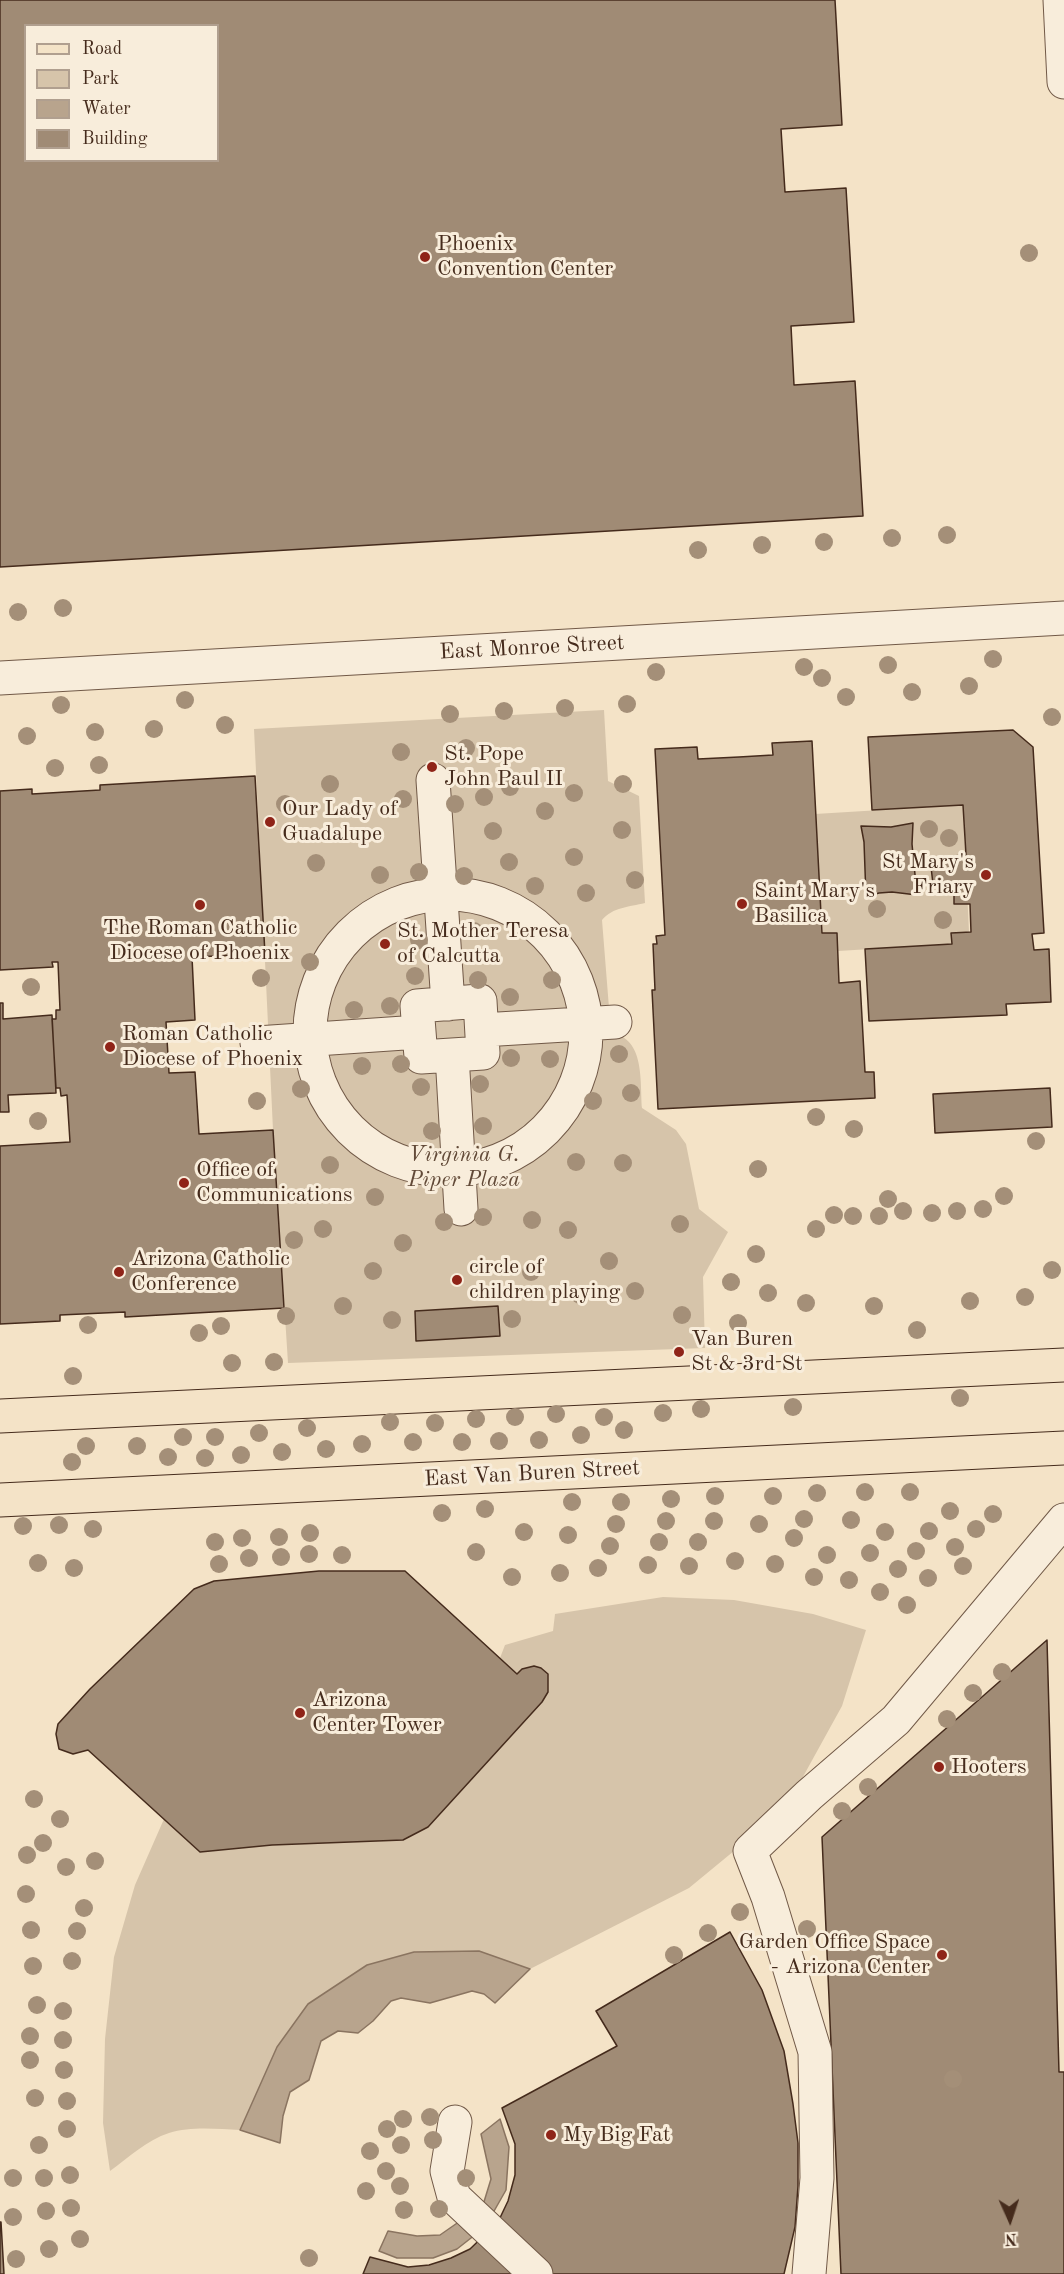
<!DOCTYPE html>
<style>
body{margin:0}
#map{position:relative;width:1064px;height:2274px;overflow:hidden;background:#f4e3c7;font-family:"Old Standard TT",serif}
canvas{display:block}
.legend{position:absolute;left:24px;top:24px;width:195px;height:138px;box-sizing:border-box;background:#f8eddb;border:2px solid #b09f8f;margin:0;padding:8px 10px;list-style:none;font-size:18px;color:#452b1c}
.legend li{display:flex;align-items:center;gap:12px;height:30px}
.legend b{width:30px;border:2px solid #b09f8f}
.north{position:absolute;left:980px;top:2190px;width:60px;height:60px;-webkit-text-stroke:4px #f8eddb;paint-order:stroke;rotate:177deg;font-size:16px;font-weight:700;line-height:24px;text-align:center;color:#452b1c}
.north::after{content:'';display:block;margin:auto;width:21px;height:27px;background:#452b1c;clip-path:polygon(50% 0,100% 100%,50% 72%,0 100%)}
</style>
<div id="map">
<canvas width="1064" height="2274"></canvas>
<ul class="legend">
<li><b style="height:8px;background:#f4e3c7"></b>Road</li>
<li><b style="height:16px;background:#d6c4aa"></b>Park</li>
<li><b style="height:16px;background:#b8a48d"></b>Water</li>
<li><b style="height:16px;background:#a08b75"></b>Building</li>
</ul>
<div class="north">N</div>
</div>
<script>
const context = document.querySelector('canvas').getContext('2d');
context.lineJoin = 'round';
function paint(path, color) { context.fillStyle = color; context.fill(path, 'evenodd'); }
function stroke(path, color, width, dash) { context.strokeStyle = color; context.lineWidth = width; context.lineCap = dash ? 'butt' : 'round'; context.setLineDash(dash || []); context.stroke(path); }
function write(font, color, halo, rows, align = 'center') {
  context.font = font + ' "Old Standard TT",serif'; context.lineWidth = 6; context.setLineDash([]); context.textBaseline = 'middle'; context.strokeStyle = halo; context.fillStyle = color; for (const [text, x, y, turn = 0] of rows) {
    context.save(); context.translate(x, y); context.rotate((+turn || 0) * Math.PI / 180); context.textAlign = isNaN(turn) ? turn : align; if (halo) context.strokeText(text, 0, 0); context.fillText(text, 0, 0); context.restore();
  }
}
const green = new Path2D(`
 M 604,710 L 608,781 L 639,796 L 645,903 C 629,907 613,907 602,920 L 611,1033 C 645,1038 640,1081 642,1108 L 676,1130 L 686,1144 L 699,1209 L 728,1232 L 703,1277 L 705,1348 L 288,1363 L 273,1130 L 254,729 Z
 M 963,805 L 969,932 L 951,933 L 952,944 L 838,951 L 837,933 L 823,934 L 815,814 Z
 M 663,1597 L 734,1600 L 813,1614 L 866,1630 L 842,1706 L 799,1784 L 740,1846 L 689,1888 L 530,1969 L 479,1951 L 414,1952 L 277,2047 L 240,2130 C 218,2129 191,2126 169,2133 C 147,2140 129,2157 110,2171 L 103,2123 L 105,2039 L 114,1957 L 135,1885 L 164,1819 L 200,1852 L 272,1845 L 403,1840 L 428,1827 L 542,1702 L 548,1692 L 548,1674 C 538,1665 527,1664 517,1674 L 500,1658 L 505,1645 L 553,1631 L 555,1614 Z`);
const water = new Path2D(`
 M 479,1951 L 530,1969 L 495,2003 L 484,1994 L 472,1991 L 430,2003 L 401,1998 L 391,2001 L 373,2021 L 358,2033 L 338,2031 L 321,2041 L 309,2080 L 290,2092 L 283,2116 L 280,2143 L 240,2130 L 277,2047 L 308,2004 L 367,1965 L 414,1952 Z
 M 500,2119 L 509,2147 L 506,2190 L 485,2227 L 457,2249 L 433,2258 L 397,2258 L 379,2251 L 388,2231 L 417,2236 L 440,2235 L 483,2205 L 491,2179 L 481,2134 Z`);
const building = new Path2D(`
 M 0,0 L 835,0 L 842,125 L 781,129 L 785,192 L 846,188 L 854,322 L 791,326 L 794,385 L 855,381 L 863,516 L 0,567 ZM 26,26 L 218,26 L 218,160 L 26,160 Z
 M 1013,730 L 1033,747 L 1044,933 L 1032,934 L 1034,950 L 1049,949 L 1051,1002 L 1006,1004 L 1007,1015 L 869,1021 L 865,949 L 952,944 L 951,933 L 971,932 L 970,904 L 954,904 L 954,893 L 943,893 L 933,884 L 931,867 L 939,857 L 966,855 L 963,805 L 872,810 L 868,737 Z
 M 812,741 L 822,933 L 837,933 L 839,983 L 860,981 L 865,1072 L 874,1072 L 875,1098 L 658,1109 L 652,990 L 655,990 L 653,944 L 657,944 L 656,936 L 665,935 L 655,749 L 697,747 L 698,759 L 739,757 L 773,755 L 772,743 Z
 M 255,776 L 265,954 L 192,957 L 195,1020 L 166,1022 L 169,1073 L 195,1072 L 199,1134 L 273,1130 L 284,1308 L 125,1317 L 125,1312 L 60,1315 L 60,1321 L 0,1324 L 0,1146 L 70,1142 L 67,1095 L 61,1096 L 60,1088 L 56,1088 L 52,1019 L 56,1019 L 56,1010 L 60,1010 L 58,962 L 52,962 L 53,967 L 0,970 L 0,791 L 32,789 L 32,794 L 100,790 L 100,785 Z
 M 913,823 L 912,844 L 917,895 L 892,892 L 879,893 L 866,897 L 864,842 L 861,826 L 891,827 Z
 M 0,1003 L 3,1003 L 3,1019 L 52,1015 L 56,1093 L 8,1095 L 9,1112 L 0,1112 Z
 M 1050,1088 L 1052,1127 L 935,1133 L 933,1094 Z
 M 498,1306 L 500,1336 L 416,1341 L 415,1311 Z
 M 319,1571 L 405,1571 L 517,1674 L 522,1669 L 534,1666 L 541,1668 L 548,1674 L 548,1692 L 542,1702 L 428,1827 L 403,1840 L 272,1845 L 200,1852 L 88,1750 L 73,1754 L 59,1749 L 56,1734 L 58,1724 L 90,1689 L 194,1589 L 214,1581 Z
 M 1047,1640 L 1059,2072 L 1064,2072 L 1064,2274 L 841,2274 L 822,1837 Z
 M 730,1932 L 762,1990 L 784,2051 L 793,2104 L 798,2143 L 798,2186 L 795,2227 L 784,2274 L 363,2274 L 370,2257 L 408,2267 L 429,2265 L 451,2258 L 470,2249 L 498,2222 L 508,2201 L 515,2175 L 515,2144 L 502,2108 L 617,2046 L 596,2011 Z
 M 0,2222 L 1,2222 L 4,2274 L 0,2274 Z`);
const pedestrian = new Path2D(`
 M 433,780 L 448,1004
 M310 1032a138 138 0 1 1 276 0a138 138 0 1 1-276 0Z
 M 480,1001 L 483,1053 L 421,1057 L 417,1006 Z
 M 482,1030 L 615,1022
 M 257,1043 L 419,1032
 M 452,1055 L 461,1209
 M 455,2122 L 447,2171 L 454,2197 L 536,2274
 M 809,2274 L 817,2178 L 815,2052 L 768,1897 L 750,1851 L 809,1795 L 896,1720 L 1064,1520`);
const minor = new Path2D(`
 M 1060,0 L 1064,82
 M 0,678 L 1064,618`);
const primary = new Path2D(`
 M 0,1416 L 1064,1365
 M 0,1500 L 1064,1448`);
const trees = [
 [1029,253],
 [947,535],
 [892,538],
 [824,542],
 [762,545],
 [698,550],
 [63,608],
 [18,612],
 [993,659],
 [888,665],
 [804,667],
 [656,672],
 [822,678],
 [969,686],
 [912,692],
 [846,697],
 [185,700],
 [627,704],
 [61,705],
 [565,708],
 [504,711],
 [450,714],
 [1052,717],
 [225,725],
 [154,729],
 [95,732],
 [27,736],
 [466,748],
 [401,752],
 [99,765],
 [55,768],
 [330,784],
 [623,784],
 [510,787],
 [574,793],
 [484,797],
 [403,799],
 [285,804],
 [455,804],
 [545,811],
 [929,829],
 [622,830],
 [493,831],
 [949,838],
 [574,857],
 [509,862],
 [316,863],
 [419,872],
 [380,875],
 [464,876],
 [635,880],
 [535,886],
 [586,893],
 [877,909],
 [943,920],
 [474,931],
 [419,940],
 [310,962],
 [415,976],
 [261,978],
 [478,980],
 [552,980],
 [31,987],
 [510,997],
 [390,1006],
 [354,1010],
 [619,1054],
 [511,1058],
 [550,1059],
 [401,1064],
 [362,1066],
 [480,1084],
 [421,1087],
 [301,1089],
 [631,1093],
 [257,1101],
 [593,1101],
 [816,1117],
 [38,1121],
 [483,1126],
 [854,1129],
 [432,1131],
 [1036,1141],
 [576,1162],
 [623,1163],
 [330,1165],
 [758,1169],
 [1004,1196],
 [375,1197],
 [888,1199],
 [983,1209],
 [903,1211],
 [957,1211],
 [932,1213],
 [834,1215],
 [853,1216],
 [879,1216],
 [483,1217],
 [532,1220],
 [444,1222],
 [680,1224],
 [323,1229],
 [816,1229],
 [568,1230],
 [294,1240],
 [403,1243],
 [756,1254],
 [609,1261],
 [1052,1270],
 [373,1271],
 [531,1272],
 [731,1282],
 [635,1291],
 [768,1293],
 [580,1295],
 [1025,1297],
 [970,1301],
 [806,1303],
 [343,1306],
 [874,1306],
 [682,1315],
 [286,1316],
 [512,1319],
 [392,1320],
 [738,1323],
 [88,1325],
 [221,1326],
 [917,1330],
 [199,1333],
 [274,1362],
 [232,1363],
 [73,1376],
 [960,1398],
 [793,1407],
 [701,1409],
 [663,1413],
 [556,1414],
 [515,1417],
 [604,1417],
 [476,1419],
 [390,1422],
 [435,1423],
 [307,1428],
 [624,1430],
 [259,1433],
 [581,1435],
 [183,1437],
 [215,1437],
 [539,1440],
 [499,1441],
 [413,1442],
 [462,1442],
 [362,1444],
 [86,1446],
 [137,1446],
 [326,1449],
 [282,1452],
 [241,1455],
 [168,1457],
 [205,1458],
 [72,1462],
 [865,1492],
 [910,1492],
 [817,1493],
 [715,1496],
 [773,1496],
 [671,1499],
 [572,1502],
 [621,1502],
 [485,1509],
 [950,1511],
 [442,1513],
 [993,1514],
 [804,1519],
 [851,1520],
 [666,1521],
 [714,1521],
 [616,1524],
 [759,1524],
 [59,1525],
 [23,1526],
 [93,1529],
 [976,1529],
 [929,1531],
 [524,1532],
 [885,1532],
 [310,1533],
 [568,1535],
 [279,1537],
 [242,1538],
 [794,1538],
 [215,1542],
 [659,1542],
 [698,1542],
 [610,1546],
 [955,1547],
 [916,1551],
 [476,1552],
 [870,1553],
 [309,1554],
 [342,1555],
 [827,1555],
 [281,1557],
 [249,1558],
 [735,1561],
 [38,1563],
 [219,1564],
 [775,1564],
 [648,1565],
 [689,1566],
 [963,1566],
 [74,1568],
 [598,1568],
 [898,1569],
 [560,1573],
 [512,1577],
 [814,1577],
 [928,1578],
 [849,1580],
 [880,1592],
 [907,1605],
 [1002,1672],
 [973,1693],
 [947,1719],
 [868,1787],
 [34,1799],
 [842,1811],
 [60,1819],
 [43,1843],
 [27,1855],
 [95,1861],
 [66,1867],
 [26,1894],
 [84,1908],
 [740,1912],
 [807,1929],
 [31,1930],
 [77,1931],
 [708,1933],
 [674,1955],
 [72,1961],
 [33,1966],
 [37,2005],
 [63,2011],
 [30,2036],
 [63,2040],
 [30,2060],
 [64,2070],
 [953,2079],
 [35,2098],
 [67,2101],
 [430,2117],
 [403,2119],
 [67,2129],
 [387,2129],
 [433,2140],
 [39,2145],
 [401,2145],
 [370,2151],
 [386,2171],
 [70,2175],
 [13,2178],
 [44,2178],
 [466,2178],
 [400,2186],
 [366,2191],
 [71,2208],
 [439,2209],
 [404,2210],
 [46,2211],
 [13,2217],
 [80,2239],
 [49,2249],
 [309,2258],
 [16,2259]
];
const markers = [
 [425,257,6,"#8f2418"],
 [432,767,6,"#8f2418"],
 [270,822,6,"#8f2418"],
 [986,875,6,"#8f2418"],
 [742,904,6,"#8f2418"],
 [200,905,6,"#8f2418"],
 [385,944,6,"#8f2418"],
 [110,1047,6,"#8f2418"],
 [184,1183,6,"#8f2418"],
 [119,1272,6,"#8f2418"],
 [457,1280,6,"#8f2418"],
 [679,1352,6,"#8f2418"],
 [300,1713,6,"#8f2418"],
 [939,1767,6,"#8f2418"],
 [942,1955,6,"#8f2418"],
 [551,2135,6,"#8f2418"]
];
const poiNames = [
 ["Phoenix",437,244],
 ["Convention Center",437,269],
 ["St. Pope",444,754],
 ["John Paul II",444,779],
 ["Our Lady of",282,809],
 ["Guadalupe",282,834],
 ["St Mary's",974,862,"right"],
 ["Friary",974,887,"right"],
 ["Saint Mary's",754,891],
 ["Basilica",754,916],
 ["The Roman Catholic",200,928,"center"],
 ["Diocese of Phoenix",200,953,"center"],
 ["St. Mother Teresa",397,931],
 ["of Calcutta",397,956],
 ["Roman Catholic",122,1034],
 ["Diocese of Phoenix",122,1059],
 ["Office of",196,1170],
 ["Communications",196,1195],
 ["Arizona Catholic",131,1259],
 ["Conference",131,1284],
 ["circle of",469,1267],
 ["children playing",469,1292],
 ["Van Buren",691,1339],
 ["St & 3rd St",691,1364],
 ["Arizona",312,1700],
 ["Center Tower",312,1725],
 ["Hooters",951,1767],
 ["Garden Office Space",930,1942,"right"],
 ["- Arizona Center",930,1967,"right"],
 ["My Big Fat",563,2135]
];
const streetNames = [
 ["East Monroe Street",532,648,-3],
 ["East Van Buren Street",532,1474,-3]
];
const parkNames = [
 ["Virginia G.",464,1155],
 ["Piper Plaza",464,1180]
];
paint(green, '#d6c4aa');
paint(water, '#b8a48d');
stroke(water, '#8a7460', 1.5);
paint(building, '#a08b75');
stroke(building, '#452b1c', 1.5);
stroke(pedestrian, '#715947', 35);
stroke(minor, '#715947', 35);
stroke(primary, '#452b1c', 35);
stroke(pedestrian, '#f8eddb', 33);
stroke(minor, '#f8eddb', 33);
stroke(primary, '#f4e3c7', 33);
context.fillStyle = '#a48f78';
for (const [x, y] of trees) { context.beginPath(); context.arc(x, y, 9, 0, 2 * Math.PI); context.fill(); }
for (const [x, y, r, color] of markers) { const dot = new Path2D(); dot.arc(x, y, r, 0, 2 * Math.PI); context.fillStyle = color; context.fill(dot); stroke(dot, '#f8eddb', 2); }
write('22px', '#452b1c', '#f8eddb', poiNames, 'left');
write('22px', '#452b1c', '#f8eddb', streetNames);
write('italic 22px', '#624a38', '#f8eddb', parkNames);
</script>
